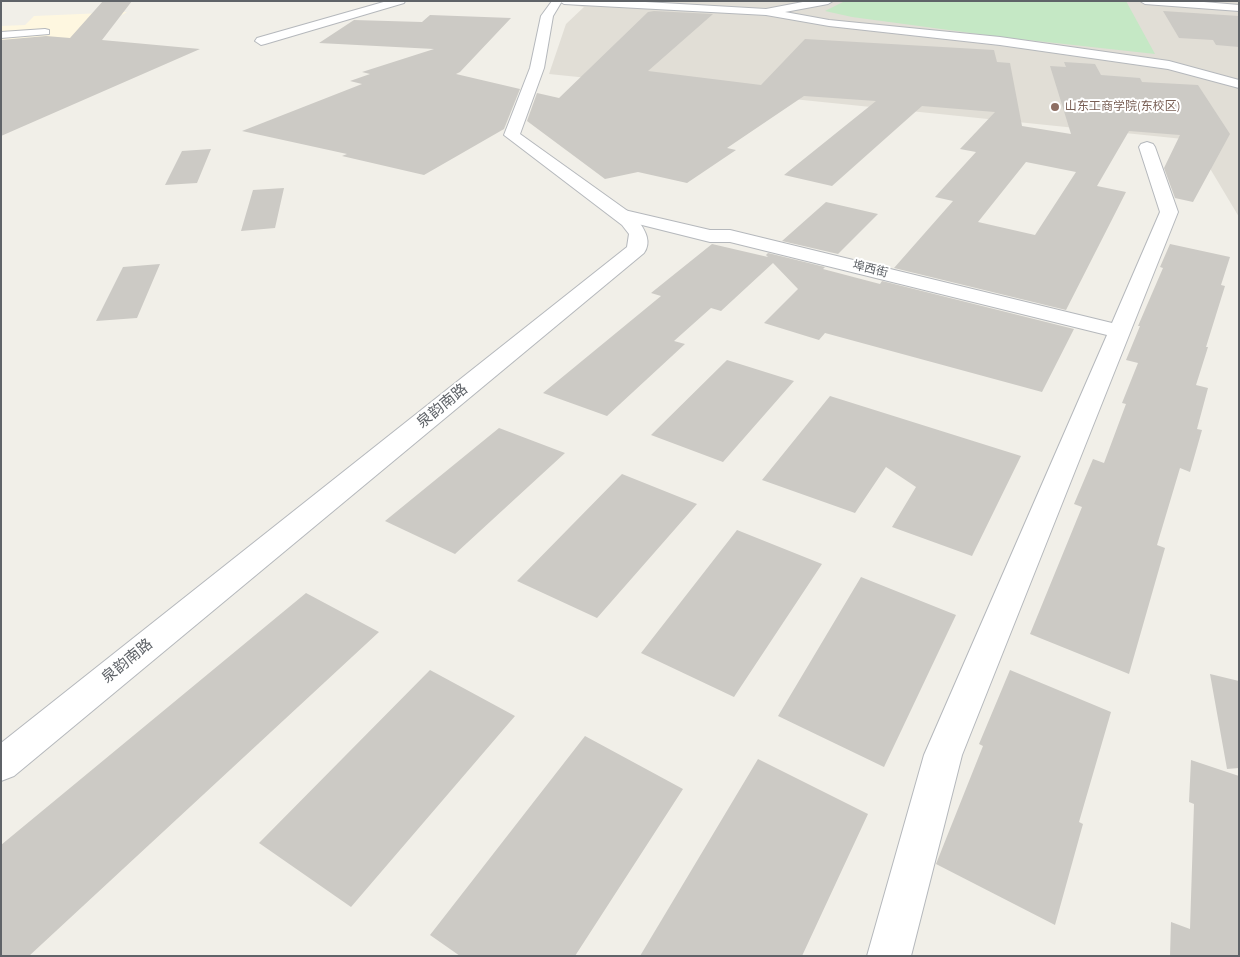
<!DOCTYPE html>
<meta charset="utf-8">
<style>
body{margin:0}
#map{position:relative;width:1240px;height:957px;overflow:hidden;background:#f1efe8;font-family:"Source Sans 3",sans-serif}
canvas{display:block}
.frame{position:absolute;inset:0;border:2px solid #5f6368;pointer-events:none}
</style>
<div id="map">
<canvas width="1240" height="957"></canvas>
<div class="frame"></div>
</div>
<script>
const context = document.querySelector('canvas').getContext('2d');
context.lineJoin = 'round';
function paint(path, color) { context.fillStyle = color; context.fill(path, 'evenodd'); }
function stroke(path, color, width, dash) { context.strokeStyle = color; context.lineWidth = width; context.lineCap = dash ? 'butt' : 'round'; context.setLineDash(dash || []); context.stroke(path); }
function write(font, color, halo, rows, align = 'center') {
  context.font = font + ' "Source Sans 3","Noto Sans SC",sans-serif'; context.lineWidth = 4; context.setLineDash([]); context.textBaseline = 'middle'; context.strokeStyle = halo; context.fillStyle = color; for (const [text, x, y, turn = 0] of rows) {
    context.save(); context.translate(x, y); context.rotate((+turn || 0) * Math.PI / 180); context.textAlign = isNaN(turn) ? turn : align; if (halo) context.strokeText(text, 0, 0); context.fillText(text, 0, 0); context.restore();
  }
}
const commercial = new Path2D(`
 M 127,12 L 88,35 L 1,51 L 1,26 L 25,25 L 34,16 Z`);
const education = new Path2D(`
 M 568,1 L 1239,1 L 1239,217 L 1193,140 L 549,74 L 566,24 L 584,7 L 566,4 Z`);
const green = new Path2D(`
 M 845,1 L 1126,1 L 1155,54 L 1001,37 L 852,17 L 825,11 Z`);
const building = new Path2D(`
 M 103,1 L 132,1 L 102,40 L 200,49 L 1,136 L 1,40 L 46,36 L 70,38 Z
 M 654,11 L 713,14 L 648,71 L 761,85 L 805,39 L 994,50 L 997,62 L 1010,63 L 1022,126 L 1071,134 L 1050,66 L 1066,67 L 1064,62 L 1095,64 L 1101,75 L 1140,78 L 1142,82 L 1198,85 L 1230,134 L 1193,202 L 1175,198 L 1164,168 L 1180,135 L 1129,131 L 1097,186 L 1126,192 L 1066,310 L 894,268 L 953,201 L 935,197 L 976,152 L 960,149 L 995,112 L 922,106 L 832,186 L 784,175 L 876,101 L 804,96 L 727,148 L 736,150 L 687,183 L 638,172 L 605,179 L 527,121 L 537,93 L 559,98 L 648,12 ZM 1026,162 L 1076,172 L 1035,235 L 978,222 Z
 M 1163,11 L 1239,16 L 1239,47 L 1216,45 L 1213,40 L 1179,38 Z
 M 430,15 L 511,18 L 460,72 L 456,74 L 520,89 L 504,129 L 424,175 L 342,156 L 347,154 L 242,131 L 362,84 L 350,81 L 370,74 L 362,72 L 434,49 L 319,43 L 354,20 L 422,22 Z
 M 211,149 L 197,183 L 165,185 L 182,151 Z
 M 284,188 L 275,228 L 241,231 L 253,190 Z
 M 826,202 L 878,214 L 838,254 L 782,241 Z
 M 712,244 L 768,257 L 766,255 L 768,253 L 825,267 L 823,269 L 880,284 L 882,281 L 1074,329 L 1042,392 L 825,333 L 819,340 L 764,323 L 798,289 L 773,263 L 721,311 L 711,308 L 674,341 L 685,344 L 607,416 L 543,393 L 661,296 L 651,293 Z
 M 1170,244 L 1230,257 L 1221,285 L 1225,286 L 1206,347 L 1208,347 L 1196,385 L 1208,388 L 1197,429 L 1202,430 L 1190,472 L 1180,468 L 1157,545 L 1165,548 L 1129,674 L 1030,634 L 1082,507 L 1074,504 L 1093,459 L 1104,463 L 1126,404 L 1122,403 L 1138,363 L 1126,360 L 1140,326 L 1138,326 L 1163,268 L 1160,267 Z
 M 160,264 L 137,318 L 96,321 L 123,267 Z
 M 727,360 L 794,381 L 723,462 L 651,435 Z
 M 830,396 L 1021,456 L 972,556 L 892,527 L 916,487 L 886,467 L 855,513 L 762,480 Z
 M 499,428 L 565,453 L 455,554 L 385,521 Z
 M 622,474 L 697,504 L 597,618 L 517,581 Z
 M 737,530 L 822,564 L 734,697 L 641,653 Z
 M 861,577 L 956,615 L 884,767 L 778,716 Z
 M 306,593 L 379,632 L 29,956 L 1,956 L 1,845 Z
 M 430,670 L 515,716 L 351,907 L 259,843 Z
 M 1010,670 L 1111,712 L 1079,822 L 1083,824 L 1055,925 L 936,864 L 983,746 L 979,744 Z
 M 1210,674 L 1239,681 L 1239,768 L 1227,769 Z
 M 585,736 L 683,789 L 575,956 L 460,956 L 430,935 Z
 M 758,759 L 868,814 L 802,956 L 640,956 Z
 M 1191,760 L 1239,776 L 1239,956 L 1170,956 L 1171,922 L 1190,929 L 1194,804 L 1189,802 Z`);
const pedestrian = new Path2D(`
 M 45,29 L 49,30 L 49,34 L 1,38 L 1,32 Z`);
const minor = new Path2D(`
 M 387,1 L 405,1 L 404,3 L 265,44 L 261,45 L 255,41 L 257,38 Z
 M 559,1 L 628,1 L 766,9 L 808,1 L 833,1 L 828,4 L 785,12 L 829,20 L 1000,37 L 1169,61 L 1239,80 L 1239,88 L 1168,69 L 1000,45 L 829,26 L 766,15 L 564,4 Z
 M 1140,1 L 1192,1 L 1239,5 L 1239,11 L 1145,4 Z
 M 1147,142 L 1153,144 L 1155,147 L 1178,212 L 962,755 L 911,956 L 867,956 L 924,755 L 1107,335 L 730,242 L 710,242 L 614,218 L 611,214 L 614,210 L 620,209 L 710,230 L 730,230 L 1112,323 L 1160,212 L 1139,147 L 1141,144 Z`);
const tertiary = new Path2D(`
 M 552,1 L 562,1 L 553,16 L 544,68 L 520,134 L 636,217 C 643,228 653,240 644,253 L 14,776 L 1,781 L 1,743 L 627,247 L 629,234 L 622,225 L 504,135 L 530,68 L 541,16 Z`);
const markers = [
 [1055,107,5,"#8d6e63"]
];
const farEducationnames = [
 ["山东工商学院(东校区)",1065,107]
];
const farStreetnames = [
 ["埠西街",870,270,14]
];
const streetNames = [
 ["泉韵南路",443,407,-39],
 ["泉韵南路",128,662,-39]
];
paint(commercial, '#fef7e0');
paint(education, '#e1ded6');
paint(green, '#c5e8c5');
paint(building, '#cccac5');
stroke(pedestrian, '#b5b8bc', 2);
stroke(minor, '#b5b8bc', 2);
stroke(tertiary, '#b5b8bc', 2);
paint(pedestrian, '#fff');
paint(minor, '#fff');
paint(tertiary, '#fff');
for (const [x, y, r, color] of markers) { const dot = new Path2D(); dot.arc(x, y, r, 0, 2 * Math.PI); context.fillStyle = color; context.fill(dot); stroke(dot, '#fff', 2); }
write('12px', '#785e54', '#fff', farEducationnames, 'left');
write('12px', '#5f6368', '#fff', farStreetnames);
write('15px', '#5f6368', '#fff', streetNames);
</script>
